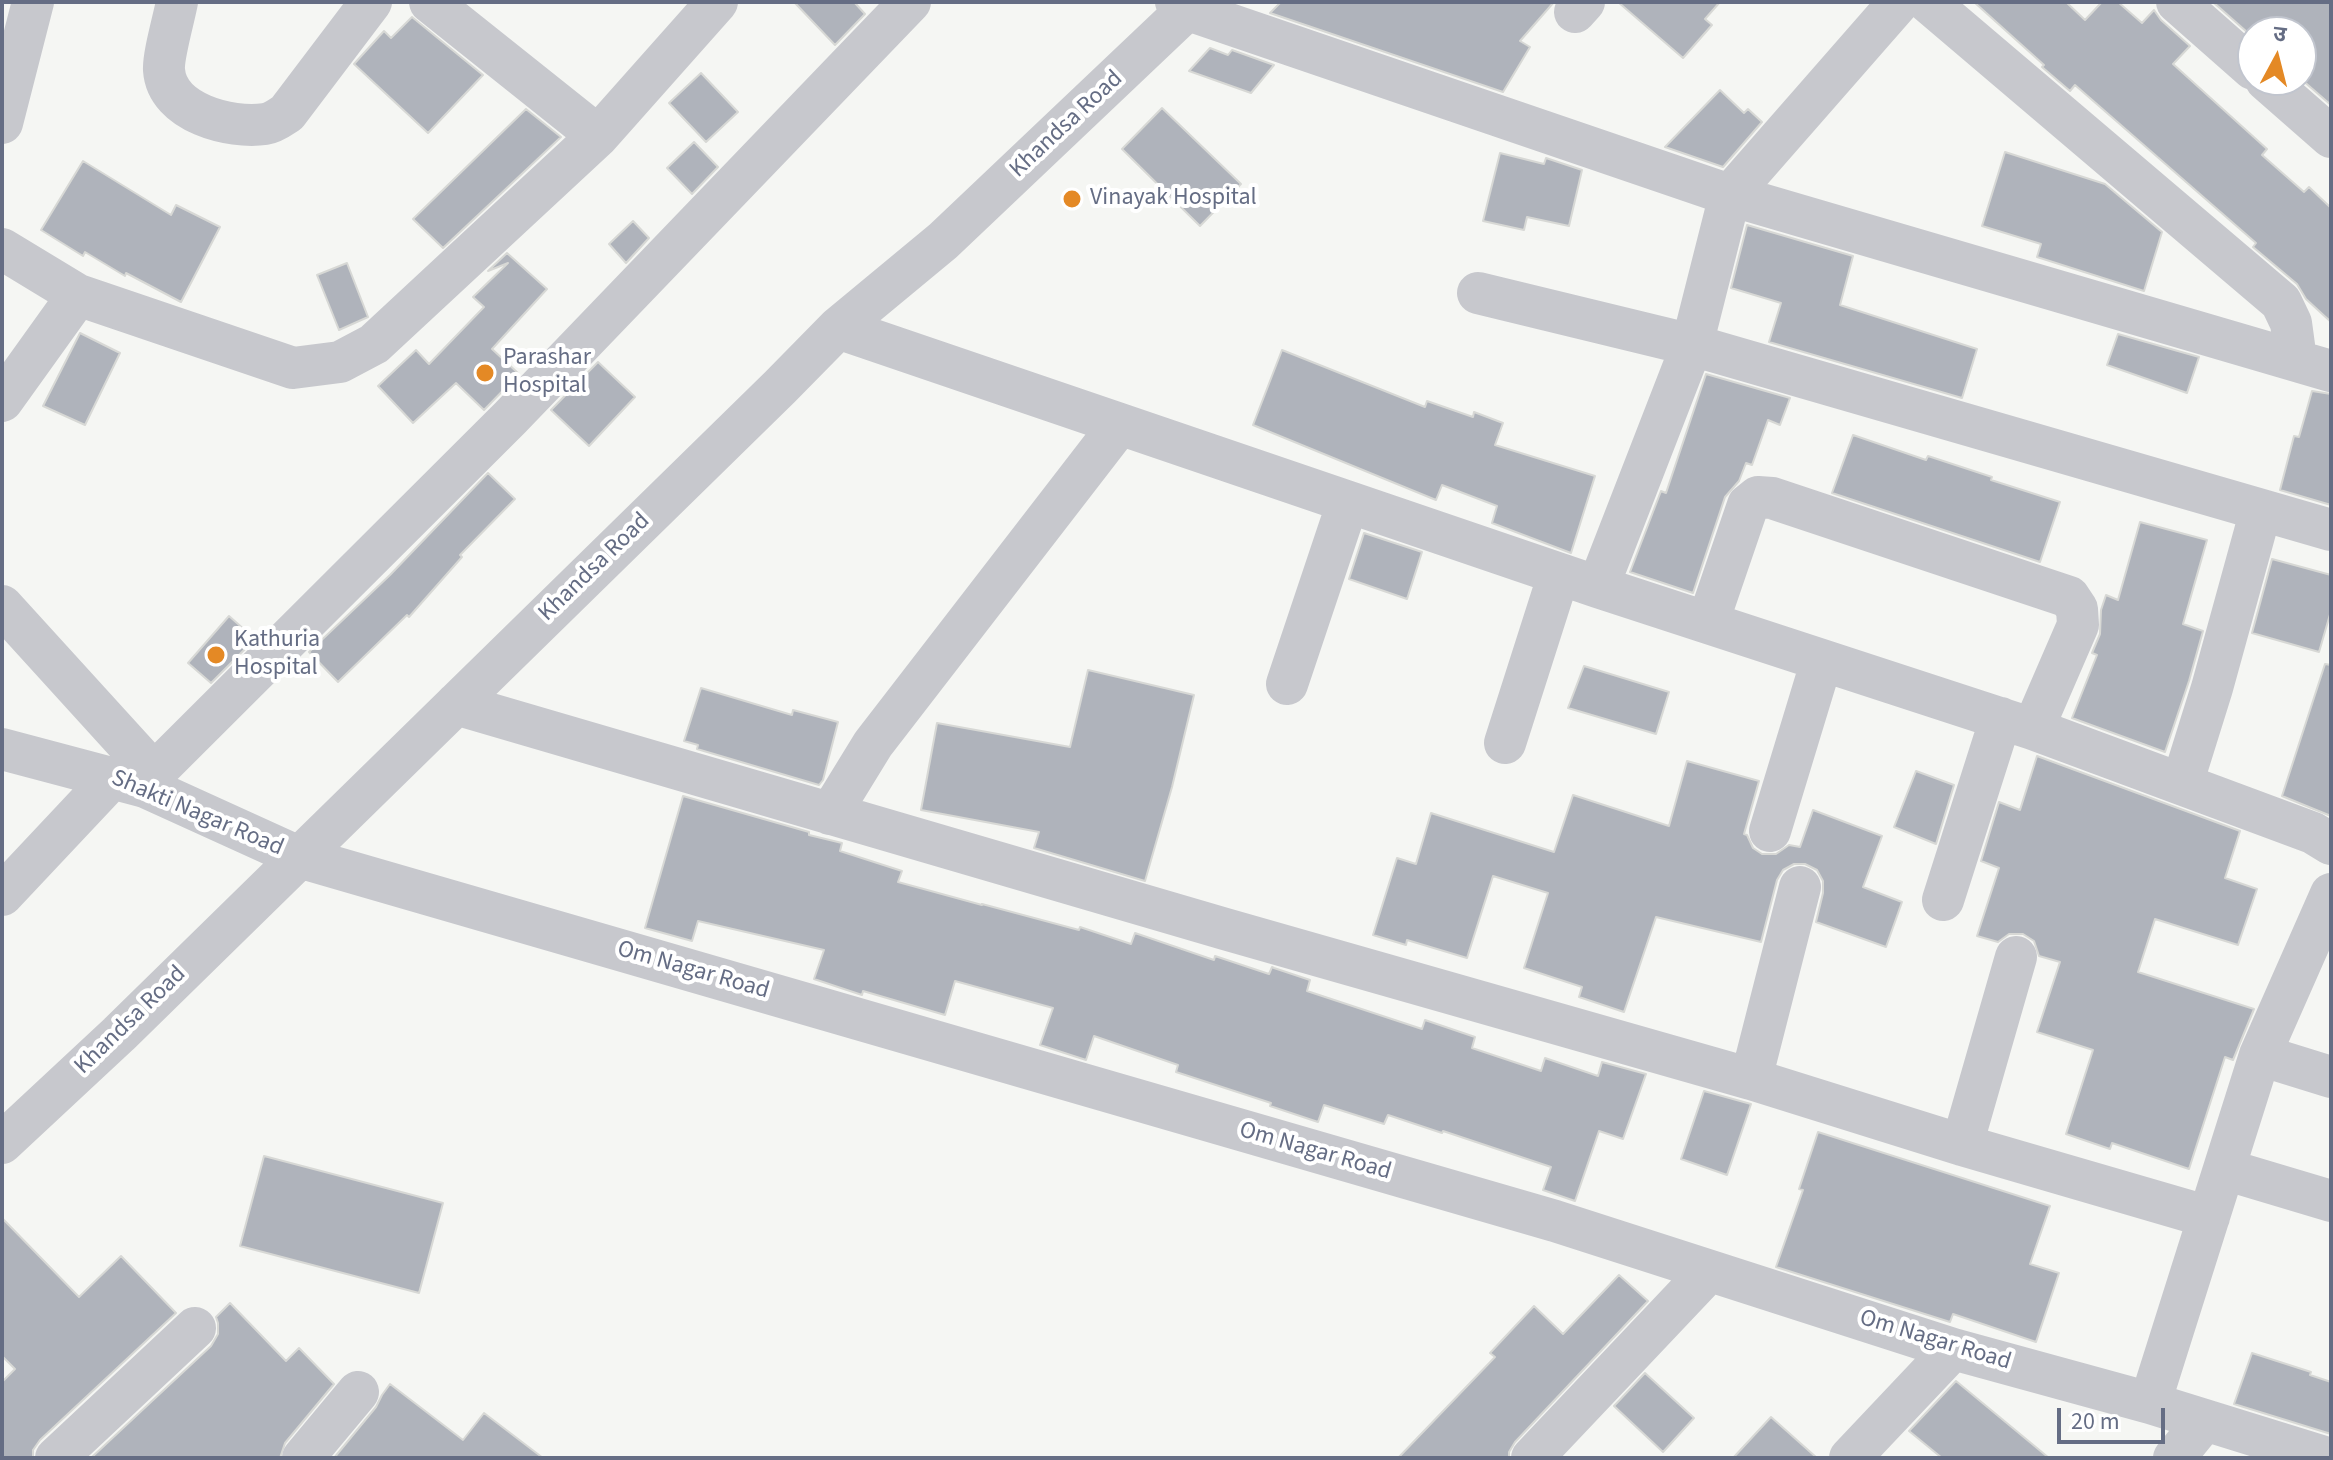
<!DOCTYPE html>
<meta charset="utf-8">
<style>
body{margin:0}
#map{position:relative;width:2333px;height:1460px;overflow:hidden;background:#f5f6f3;font-family:"Source Sans 3","Noto Sans Devanagari",sans-serif}
canvas{display:block}
.frame{position:absolute;inset:0;border:4px solid #656d84;pointer-events:none}
.north{position:absolute;left:2237px;top:16px;width:80px;height:80px;box-sizing:border-box;background:#fff;border:2px solid #c1c5ce;border-radius:50%;rotate:7deg;font-size:22px;font-weight:700;line-height:32px;text-align:center;color:#656d84}
.north::after{content:'';display:block;margin:auto;width:28px;height:36px;background:#e48925;clip-path:polygon(50% 0,100% 100%,50% 72%,0 100%)}
.scale{position:absolute;left:2057px;top:1408px;width:108px;height:36px;box-sizing:border-box;border:4px solid #656d84;border-top:0;padding-left:10px;font-size:24px;line-height:28px;white-space:nowrap;color:#656d84;-webkit-text-stroke:6px #fff;paint-order:stroke}
</style>
<div id="map">
<canvas width="2333" height="1460"></canvas>
<div class="frame"></div>
<div class="north">उ</div>
<div class="scale">20 m</div>
</div>
<script>
const context = document.querySelector('canvas').getContext('2d');
context.lineJoin = 'round';
function paint(path, color) { context.fillStyle = color; context.fill(path, 'evenodd'); }
function stroke(path, color, width, dash) { context.strokeStyle = color; context.lineWidth = width; context.lineCap = dash ? 'butt' : 'round'; context.setLineDash(dash || []); context.stroke(path); }
function write(font, color, halo, rows, align = 'center') {
  context.font = font + ' "Source Sans 3",sans-serif'; context.lineWidth = 8; context.setLineDash([]); context.textBaseline = 'middle'; context.strokeStyle = halo; context.fillStyle = color; for (const [text, x, y, turn = 0] of rows) {
    context.save(); context.translate(x, y); context.rotate((+turn || 0) * Math.PI / 180); context.textAlign = isNaN(turn) ? turn : align; if (halo) context.strokeText(text, 0, 0); context.fillText(text, 0, 0); context.restore();
  }
}
const building = new Path2D(`
 M 794,2 L 854,2 L 865,14 L 835,45 Z
 M 1281,2 L 1554,2 L 1520,41 L 1530,47 L 1503,92 L 1270,13 Z
 M 1618,2 L 1720,2 L 1705,19 L 1712,25 L 1683,58 Z
 M 1974,2 L 2066,2 L 2085,20 L 2102,2 L 2118,2 L 2142,23 L 2154,10 L 2161,20 L 2190,46 L 2173,64 L 2267,149 L 2262,155 L 2304,192 L 2309,187 L 2331,208 L 2331,322 L 2306,299 L 2297,284 L 2253,247 L 2256,243 L 2075,85 L 2070,91 L 2042,67 L 2044,65 Z
 M 2213,2 L 2331,2 L 2331,105 L 2301,79 L 2301,32 L 2247,32 Z
 M 412,17 L 483,75 L 428,133 L 354,64 L 384,31 L 391,38 Z
 M 1210,48 L 1228,55 L 1232,50 L 1274,65 L 1251,93 L 1189,71 Z
 M 701,73 L 738,112 L 706,142 L 669,103 Z
 M 1720,90 L 1744,113 L 1748,109 L 1762,122 L 1723,167 L 1665,147 Z
 M 1162,108 L 1241,184 L 1200,226 L 1122,149 Z
 M 526,109 L 561,137 L 443,248 L 413,219 Z
 M 694,142 L 718,167 L 692,194 L 667,168 Z
 M 2005,152 L 2105,184 L 2162,232 L 2144,291 L 2037,257 L 2041,244 L 1982,226 Z
 M 1500,153 L 1544,164 L 1546,158 L 1582,170 L 1569,226 L 1527,217 L 1524,230 L 1483,221 Z
 M 83,161 L 171,215 L 176,205 L 220,227 L 181,302 L 126,273 L 125,276 L 85,252 L 83,256 L 41,230 Z
 M 633,221 L 649,238 L 626,263 L 609,244 Z
 M 1747,225 L 1853,256 L 1840,305 L 1977,349 L 1962,398 L 1769,342 L 1781,303 L 1731,288 Z
 M 507,253 L 547,289 L 492,349 L 519,374 L 484,410 L 456,383 L 413,423 L 378,386 L 416,350 L 429,364 L 484,307 L 473,297 L 508,263 L 488,271 Z
 M 347,263 L 368,317 L 339,330 L 317,275 Z
 M 80,333 L 120,353 L 85,425 L 43,406 Z
 M 2118,334 L 2199,357 L 2187,393 L 2107,365 Z
 M 1282,350 L 1425,407 L 1427,401 L 1473,417 L 1474,412 L 1503,423 L 1495,445 L 1595,476 L 1571,553 L 1492,523 L 1497,506 L 1442,485 L 1436,500 L 1253,425 Z
 M 598,362 L 635,397 L 589,446 L 551,410 Z
 M 1706,374 L 1790,398 L 1780,425 L 1768,420 L 1752,465 L 1746,463 L 1739,481 L 1725,497 L 1693,593 L 1630,572 L 1661,491 L 1666,493 Z
 M 2312,391 L 2331,394 L 2331,505 L 2280,490 L 2294,436 L 2299,437 Z
 M 1853,435 L 1926,460 L 1928,456 L 1992,477 L 1991,480 L 2060,502 L 2040,562 L 1832,493 Z
 M 488,473 L 515,499 L 460,555 L 462,557 L 409,617 L 407,615 L 338,682 L 309,652 L 390,575 Z
 M 2140,522 L 2207,540 L 2183,624 L 2203,631 L 2189,681 L 2165,752 L 2072,718 L 2097,655 L 2092,653 L 2100,634 L 2101,610 L 2106,595 L 2118,600 Z
 M 1364,533 L 1422,552 L 1407,599 L 1349,579 Z
 M 2272,559 L 2331,575 L 2331,611 L 2319,652 L 2252,633 Z
 M 229,616 L 255,639 L 211,683 L 188,663 Z
 M 2325,664 L 2331,665 L 2331,816 L 2282,796 Z
 M 1584,666 L 1669,692 L 1656,734 L 1568,708 Z
 M 1088,670 L 1194,695 L 1172,787 L 1145,881 L 1034,848 L 1039,832 L 921,810 L 937,723 L 1070,747 Z
 M 701,688 L 792,715 L 793,710 L 838,722 L 823,780 L 819,785 L 697,749 L 698,745 L 684,741 Z
 M 2037,756 L 2240,831 L 2225,878 L 2257,889 L 2238,945 L 2155,919 L 2138,972 L 2254,1009 L 2233,1060 L 2225,1057 L 2189,1169 L 2112,1143 L 2110,1149 L 2066,1134 L 2093,1050 L 2037,1032 L 2060,962 L 2039,956 L 2034,941 L 2023,934 L 2009,934 L 1998,942 L 1977,936 L 1999,868 L 1981,861 L 1999,802 L 2020,810 Z
 M 1687,761 L 1759,781 L 1744,834 L 1747,835 L 1753,848 L 1762,854 L 1776,854 L 1789,845 L 1800,847 L 1813,810 L 1882,836 L 1863,887 L 1902,902 L 1886,947 L 1816,922 L 1823,893 L 1823,881 L 1817,870 L 1805,864 L 1794,864 L 1783,870 L 1777,880 L 1761,942 L 1656,917 L 1624,1012 L 1579,997 L 1582,987 L 1524,968 L 1548,893 L 1493,876 L 1467,958 L 1407,940 L 1406,945 L 1373,935 L 1397,858 L 1416,864 L 1431,813 L 1554,852 L 1573,795 L 1669,826 Z
 M 1916,771 L 1954,785 L 1936,844 L 1894,827 Z
 M 683,796 L 809,832 L 809,835 L 842,843 L 840,851 L 902,871 L 898,882 L 982,905 L 982,904 L 1079,930 L 1080,927 L 1131,944 L 1135,933 L 1214,960 L 1215,956 L 1269,974 L 1272,967 L 1274,968 L 1310,980 L 1307,991 L 1422,1029 L 1425,1020 L 1475,1037 L 1472,1048 L 1541,1071 L 1545,1058 L 1598,1076 L 1602,1062 L 1646,1074 L 1623,1139 L 1599,1131 L 1575,1201 L 1543,1190 L 1551,1167 L 1443,1131 L 1442,1133 L 1388,1115 L 1384,1124 L 1324,1105 L 1318,1122 L 1270,1106 L 1271,1103 L 1176,1072 L 1178,1065 L 1094,1036 L 1086,1060 L 1040,1045 L 1053,1008 L 955,981 L 945,1015 L 863,991 L 862,995 L 814,979 L 824,950 L 698,921 L 692,941 L 645,928 Z
 M 1704,1091 L 1751,1104 L 1727,1175 L 1681,1159 Z
 M 1818,1132 L 2050,1206 L 2030,1264 L 2059,1273 L 2036,1342 L 1953,1314 L 1950,1322 L 1776,1267 L 1803,1190 L 1799,1189 Z
 M 264,1156 L 443,1203 L 419,1293 L 240,1246 Z
 M 2,1218 L 79,1297 L 121,1256 L 176,1313 L 40,1440 L 33,1450 L 33,1458 L 2,1458 L 2,1382 L 15,1369 L 2,1356 Z
 M 1619,1275 L 1648,1301 L 1515,1442 L 1509,1452 L 1509,1458 L 1398,1458 L 1495,1357 L 1490,1353 L 1534,1306 L 1563,1334 Z
 M 230,1303 L 286,1361 L 299,1348 L 334,1384 L 285,1443 L 280,1458 L 91,1458 L 211,1346 L 218,1334 L 218,1323 L 216,1317 Z
 M 2252,1353 L 2311,1372 L 2310,1375 L 2331,1382 L 2331,1434 L 2234,1404 Z
 M 1645,1373 L 1694,1418 L 1663,1452 L 1614,1406 Z
 M 1956,1381 L 2049,1458 L 1942,1458 L 1909,1431 Z
 M 390,1384 L 463,1440 L 484,1413 L 543,1458 L 334,1458 L 376,1407 L 382,1395 Z
 M 1771,1417 L 1817,1458 L 1733,1458 Z`);
const minor = new Path2D(`
 M 177,2 C 174,18 163,56 164,70 C 167,113 230,129 265,124 C 273,123 281,117 287,113 L 371,2
 M 430,2 L 598,136
 M 1176,2 L 1188,10 L 1730,195 L 2331,371
 M 1928,2 L 2281,302 L 2291,323 L 2296,360
 M 2177,2 L 2253,69
 M 1575,12 L 1584,2
 M 2266,80 L 2331,137
 M 2,123 L 33,2
 M 2,249 L 78,295 L 293,368 L 340,362 L 374,344 L 598,136 L 717,2
 M 1478,293 L 1692,345 L 2331,530
 M 838,328 L 1598,587 L 2033,729 L 2313,833 L 2331,844
 M 2,401 L 78,295
 M 1598,587 L 1692,345 L 1730,195 L 1899,2
 M 2,606 L 154,773 L 145,787
 M 1708,622 L 1748,505 L 1758,497 L 1772,498 L 2069,597 L 2077,609 L 2078,625 L 2033,729
 M 1287,684 L 1348,502
 M 456,704 L 1225,929 L 1751,1079 L 1962,1145 L 2209,1217
 M 1505,743 L 1559,574
 M 2,749 L 145,787 L 299,857 L 1555,1221 L 1953,1349 L 2150,1403 L 2327,1458
 M 154,773 L 510,418 L 910,2
 M 2182,784 L 2212,688 L 2261,510
 M 830,814 L 873,744 L 1120,424
 M 1770,831 L 1822,660
 M 2,895 L 113,777
 M 1943,900 L 2001,718
 M 2260,1055 L 2331,1077
 M 1751,1079 L 1800,887
 M 2,1143 L 119,1034 L 780,387 L 838,328 L 943,241 L 1195,2
 M 1962,1145 L 2016,957
 M 2224,1169 L 2331,1201
 M 2150,1403 L 2260,1055 L 2331,894
 M 56,1458 L 195,1328
 M 303,1458 L 358,1392
 M 1532,1458 L 1709,1271
 M 1850,1458 L 1953,1349
 M 2174,1458 L 2205,1420`);
const markers = [
 [1072,199,10,"#e48925"],
 [485,373,10,"#e48925"],
 [216,655,10,"#e48925"]
];
const streetNames = [
 ["Khandsa Road",1067,125,-43],
 ["Khandsa Road",595,568,-44],
 ["Shakti Nagar Road",197,814,23],
 ["Om Nagar Road",693,971,16],
 ["Khandsa Road",131,1021,-44],
 ["Om Nagar Road",1315,1152,16],
 ["Om Nagar Road",1935,1341,17]
];
const poiNames = [
 ["Vinayak Hospital",1090,199],
 ["Parashar",503,359],
 ["Hospital",503,387],
 ["Kathuria",234,641],
 ["Hospital",234,669]
];
paint(building, '#afb3bb');
stroke(building, '#d7d8d5', 2);
stroke(minor, '#c7c8cd', 42);
for (const [x, y, r, color] of markers) { const dot = new Path2D(); dot.arc(x, y, r, 0, 2 * Math.PI); context.fillStyle = color; context.fill(dot); stroke(dot, '#fff', 3); }
write('24px', '#656d84', '#fff', streetNames);
write('24px', '#656d84', '#fff', poiNames, 'left');
</script>
